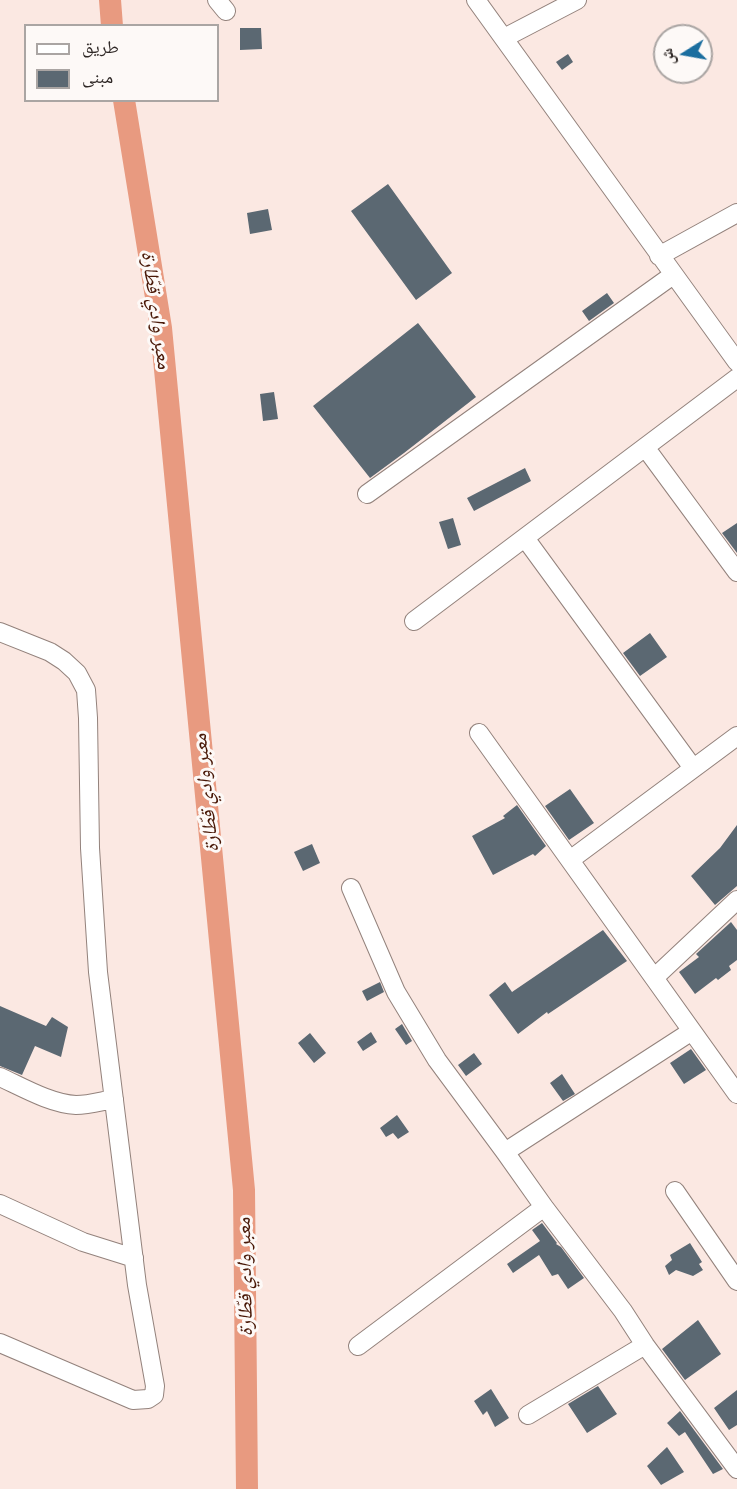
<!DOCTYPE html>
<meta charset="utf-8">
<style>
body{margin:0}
#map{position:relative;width:737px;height:1489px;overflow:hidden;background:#fbe8e2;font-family:Quicksand,"Noto Naskh Arabic",sans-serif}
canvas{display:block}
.legend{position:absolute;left:24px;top:24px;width:195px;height:78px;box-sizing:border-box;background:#fdf9f7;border:2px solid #aaa5a3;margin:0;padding:8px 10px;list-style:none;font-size:18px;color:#2e2725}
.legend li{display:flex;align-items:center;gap:12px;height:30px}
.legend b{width:30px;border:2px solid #aaa5a3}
.north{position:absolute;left:653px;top:24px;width:60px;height:60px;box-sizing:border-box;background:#fdf9f7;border:2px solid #aaa5a3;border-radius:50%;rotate:259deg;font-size:16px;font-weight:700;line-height:24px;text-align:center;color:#2e2725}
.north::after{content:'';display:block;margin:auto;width:21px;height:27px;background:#1b6e9f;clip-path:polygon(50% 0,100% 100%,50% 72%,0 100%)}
</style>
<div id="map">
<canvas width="737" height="1489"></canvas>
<ul class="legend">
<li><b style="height:8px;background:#fff"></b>طريق</li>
<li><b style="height:16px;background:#5b6872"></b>مبنى</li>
</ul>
<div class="north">ش</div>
</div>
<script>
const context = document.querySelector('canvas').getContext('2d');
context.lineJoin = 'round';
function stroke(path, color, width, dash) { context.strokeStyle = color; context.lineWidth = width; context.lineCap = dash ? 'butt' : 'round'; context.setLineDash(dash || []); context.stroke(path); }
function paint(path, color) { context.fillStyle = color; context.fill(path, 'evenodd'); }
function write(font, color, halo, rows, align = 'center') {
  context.font = font + ' Quicksand,"Noto Naskh Arabic",sans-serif'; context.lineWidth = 6; context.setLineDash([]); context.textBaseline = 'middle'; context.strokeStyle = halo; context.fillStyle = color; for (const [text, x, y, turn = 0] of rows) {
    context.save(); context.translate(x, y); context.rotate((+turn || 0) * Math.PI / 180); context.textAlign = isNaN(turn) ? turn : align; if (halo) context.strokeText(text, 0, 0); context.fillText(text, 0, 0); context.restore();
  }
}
const river = new Path2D(`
 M 110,0 L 112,26
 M 124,100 L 161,328 L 244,1190 L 247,1489`);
const building = new Path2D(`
 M 240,28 L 261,28 L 262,49 L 240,50 Z
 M 568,54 L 573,62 L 562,70 L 556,62 Z
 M 388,184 L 452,273 L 416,300 L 351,211 Z
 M 268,209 L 272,230 L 250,234 L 247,213 Z
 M 607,293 L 614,303 L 589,321 L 582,311 Z
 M 418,323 L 476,397 L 404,453 L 370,478 L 313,406 Z
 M 274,392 L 278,419 L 263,421 L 260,394 Z
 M 525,468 L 531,481 L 474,511 L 467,498 Z
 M 453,518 L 461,545 L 448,549 L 439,522 Z
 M 737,523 L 737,553 L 722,533 Z
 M 650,633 L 667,657 L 640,676 L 623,653 Z
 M 570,789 L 594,823 L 569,840 L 545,806 Z
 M 517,805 L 546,846 L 535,856 L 533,854 L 493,875 L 472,836 L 505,818 L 503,816 Z
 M 737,825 L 737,886 L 715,905 L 691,876 L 720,848 Z
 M 312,844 L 320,863 L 303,871 L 294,852 Z
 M 731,922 L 737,930 L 737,960 L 729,966 L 731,970 L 718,980 L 716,978 L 695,994 L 679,972 L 699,957 L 696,954 Z
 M 603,930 L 627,961 L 548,1014 L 547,1012 L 518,1034 L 489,995 L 505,982 L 512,992 Z
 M 380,982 L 384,992 L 367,1001 L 362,991 Z
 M 0,1006 L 46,1026 L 52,1017 L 68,1027 L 61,1057 L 35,1046 L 22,1075 L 0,1066 Z
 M 402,1024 L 412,1041 L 406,1045 L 395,1029 Z
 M 371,1032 L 377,1042 L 363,1051 L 357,1042 Z
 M 310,1033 L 326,1053 L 314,1063 L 298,1043 Z
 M 691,1049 L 706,1070 L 684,1084 L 670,1063 Z
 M 474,1053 L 482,1064 L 466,1076 L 458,1065 Z
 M 562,1074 L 575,1094 L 563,1101 L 550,1083 Z
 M 397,1115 L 409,1132 L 398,1139 L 393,1133 L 386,1137 L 380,1128 Z
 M 542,1223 L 557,1243 L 556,1244 L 561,1247 L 584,1278 L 568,1289 L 558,1274 L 552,1276 L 539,1255 L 513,1273 L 507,1264 L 540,1241 L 532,1230 Z
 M 690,1243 L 702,1262 L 699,1264 L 703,1270 L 693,1276 L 676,1270 L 669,1275 L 665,1266 L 672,1260 L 670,1255 Z
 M 698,1320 L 721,1354 L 685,1380 L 662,1349 Z
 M 598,1386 L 617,1414 L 587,1433 L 568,1404 Z
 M 491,1389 L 509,1418 L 495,1427 L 487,1411 L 483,1415 L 474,1401 Z
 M 737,1390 L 737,1425 L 729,1430 L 714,1408 Z
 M 680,1411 L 723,1469 L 713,1474 L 685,1432 L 679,1436 L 667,1423 Z
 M 667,1447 L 684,1472 L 661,1485 L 647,1466 Z`);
const minor = new Path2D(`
 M 217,0 L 226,11
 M 476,0 L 737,362
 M 504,38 L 577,0
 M 659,256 L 737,213
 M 645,447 L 737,572
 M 367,494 L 673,275
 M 525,538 L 693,768
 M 414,621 L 737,378
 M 0,632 L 50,652 L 64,661 L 77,673 L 86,690 L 88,718 L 90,848 L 98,972 L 137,1285 L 155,1386 L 154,1395 L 148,1399 L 133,1400 L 0,1343
 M 479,733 L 737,1094
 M 570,860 L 737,736
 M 351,888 L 396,992 L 437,1060 L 505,1152 L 544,1207 L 623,1311 L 645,1345 L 737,1469
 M 654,978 L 737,900
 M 0,1077 C 22,1087 51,1104 76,1105 C 89,1105 102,1101 114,1099
 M 505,1152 L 692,1031
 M 675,1191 L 737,1281
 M 0,1204 L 83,1242 L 134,1258
 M 358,1346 L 544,1207
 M 528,1415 L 645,1345`);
const waterNames = [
 ["معبر وادي قطّارة",156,310,82],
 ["معبر وادي قطّارة",206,793,-96],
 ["معبر وادي قطّارة",245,1277,-91]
];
stroke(river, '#e89a80', 22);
paint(building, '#5b6872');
stroke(minor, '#93827c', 20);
stroke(minor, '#fff', 18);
write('italic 20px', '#491807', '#fdf9f7', waterNames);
</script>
